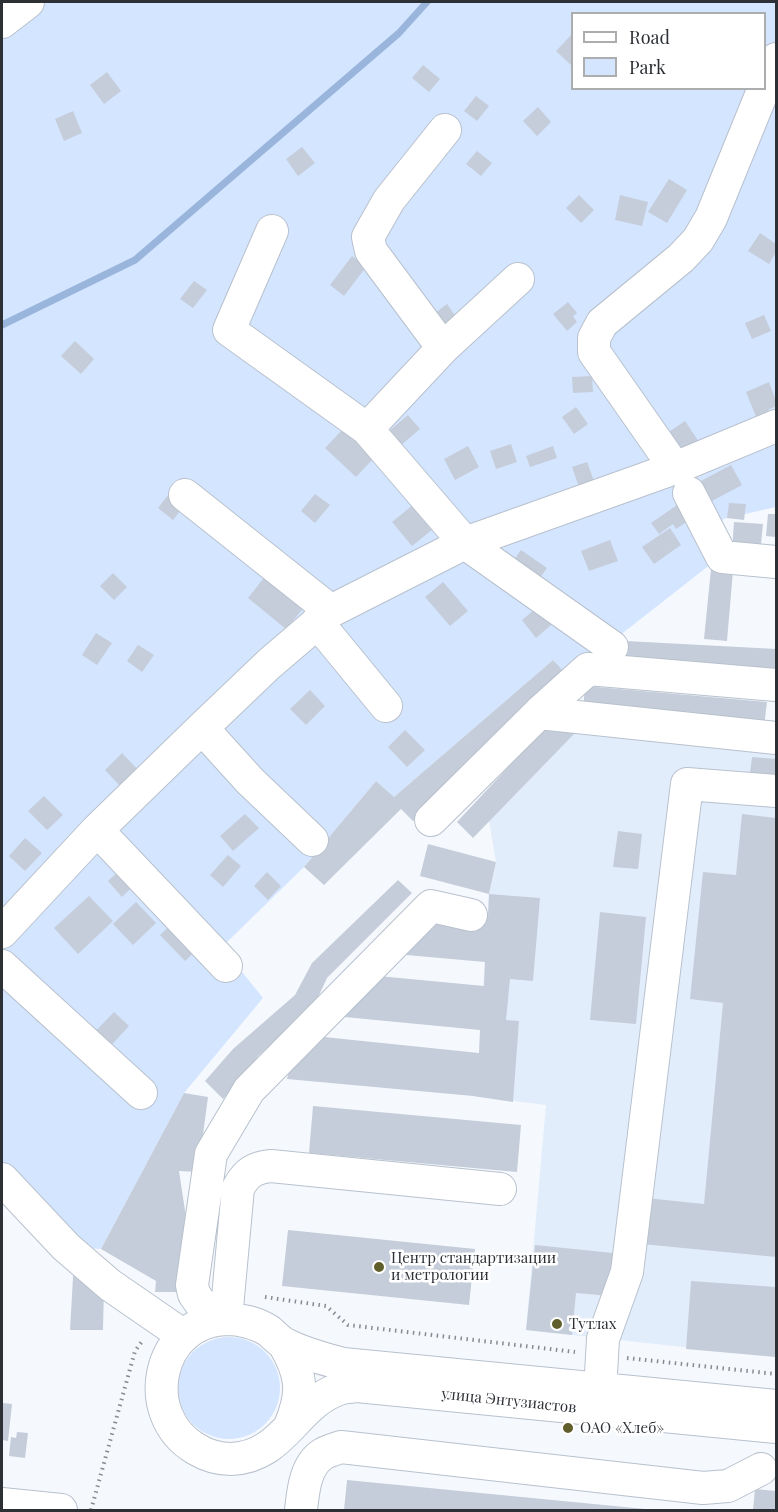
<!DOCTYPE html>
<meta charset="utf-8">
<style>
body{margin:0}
#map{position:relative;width:778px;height:1512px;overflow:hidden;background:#f5f9fe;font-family:"Playfair Display",serif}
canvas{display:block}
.frame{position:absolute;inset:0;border:3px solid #2d3136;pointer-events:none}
.legend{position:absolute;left:571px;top:12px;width:195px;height:78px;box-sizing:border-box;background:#fff;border:2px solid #abadaf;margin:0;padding:8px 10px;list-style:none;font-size:18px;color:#2d3136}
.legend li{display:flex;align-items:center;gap:12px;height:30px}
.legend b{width:30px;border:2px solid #abadaf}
</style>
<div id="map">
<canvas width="778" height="1512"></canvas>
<div class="frame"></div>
<ul class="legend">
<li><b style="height:8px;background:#fff"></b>Road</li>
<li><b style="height:16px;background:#d4e5ff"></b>Park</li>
</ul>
</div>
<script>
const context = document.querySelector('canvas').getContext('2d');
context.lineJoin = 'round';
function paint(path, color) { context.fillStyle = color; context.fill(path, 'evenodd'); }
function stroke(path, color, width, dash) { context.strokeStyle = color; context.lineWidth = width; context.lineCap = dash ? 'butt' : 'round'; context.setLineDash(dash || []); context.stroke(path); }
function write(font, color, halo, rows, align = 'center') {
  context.font = font + ' "Playfair Display",serif'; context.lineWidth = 5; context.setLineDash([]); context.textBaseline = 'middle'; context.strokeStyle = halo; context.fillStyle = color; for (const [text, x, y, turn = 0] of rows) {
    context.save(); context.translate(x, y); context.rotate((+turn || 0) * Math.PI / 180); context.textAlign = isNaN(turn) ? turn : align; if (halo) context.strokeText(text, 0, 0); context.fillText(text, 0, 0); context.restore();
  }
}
const built = new Path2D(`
 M 577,731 L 776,751 L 776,1357 L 526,1330 L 546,1105 L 473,1096 L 479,1053 L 489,894 L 496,862 L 489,821 Z`);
const green = new Path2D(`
 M 2,2 L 776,2 L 776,507 L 723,519 L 716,560 L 568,676 L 553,660 L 394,797 L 376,781 L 304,867 L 222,947 L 263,998 L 184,1093 L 101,1249 L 66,1247 L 2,1179 ZM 572,14 L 764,14 L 764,88 L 572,88 Z
 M178 1388a51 51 0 1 1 102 0a51 51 0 1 1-102 0Z`);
const stream = new Path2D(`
 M 2,325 L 135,260 L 399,33 L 427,2`);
const building = new Path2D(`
 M 572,34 L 572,66 L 556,51 Z
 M 423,65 L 440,79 L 429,92 L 412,78 Z
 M 107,72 L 121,91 L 104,104 L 90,85 Z
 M 476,96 L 489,106 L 477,121 L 464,111 Z
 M 538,107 L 551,122 L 537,136 L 523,121 Z
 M 73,111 L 82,133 L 64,141 L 55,119 Z
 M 302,147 L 315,163 L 298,176 L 286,159 Z
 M 477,151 L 492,163 L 481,176 L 466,164 Z
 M 669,179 L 687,190 L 667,223 L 648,212 Z
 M 579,195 L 594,210 L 581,223 L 566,208 Z
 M 620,195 L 648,202 L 642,226 L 615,220 Z
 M 760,233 L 776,244 L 776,252 L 769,264 L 748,251 Z
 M 352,256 L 366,267 L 344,296 L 330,285 Z
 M 194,281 L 207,290 L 193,308 L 180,299 Z
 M 568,302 L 577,313 L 573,316 L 577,322 L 567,331 L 553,314 Z
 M 447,304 L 458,320 L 439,335 L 427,319 Z
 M 764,315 L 771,331 L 752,339 L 745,323 Z
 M 75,341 L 94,359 L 81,374 L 61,356 Z
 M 592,376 L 593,392 L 573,393 L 572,377 Z
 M 769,382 L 776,401 L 776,406 L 768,410 L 771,418 L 759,424 L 746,392 Z
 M 576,407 L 588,424 L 574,434 L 562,417 Z
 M 408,415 L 420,429 L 400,446 L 388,432 Z
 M 685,421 L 699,442 L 677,457 L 663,436 Z
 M 343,429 L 374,458 L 356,477 L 325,448 Z
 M 511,444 L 517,462 L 496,469 L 490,451 Z
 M 468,446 L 479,467 L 455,480 L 444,459 Z
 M 553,446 L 557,458 L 530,467 L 526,456 Z
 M 587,462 L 594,481 L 579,487 L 572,467 Z
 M 731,465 L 742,485 L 712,501 L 701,481 Z
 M 172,490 L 187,502 L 173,520 L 158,508 Z
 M 315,494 L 330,505 L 315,523 L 301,511 Z
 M 729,503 L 746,504 L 744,520 L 727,518 Z
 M 413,505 L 433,529 L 412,546 L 392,522 Z
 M 677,505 L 688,521 L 676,529 L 673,524 L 659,534 L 651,523 Z
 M 768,514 L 776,514 L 776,537 L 766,536 Z
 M 734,522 L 763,524 L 760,554 L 732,552 Z
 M 670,528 L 681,545 L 654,564 L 642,547 Z
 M 610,540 L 618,561 L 589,571 L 581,551 Z
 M 521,550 L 547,568 L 537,582 L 511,564 Z
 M 711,569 L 733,571 L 727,641 L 704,639 Z
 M 113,573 L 127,587 L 114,600 L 100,586 Z
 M 267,574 L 306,605 L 286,629 L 248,598 Z
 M 443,582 L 468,611 L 450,626 L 425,597 Z
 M 544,602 L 558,619 L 536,638 L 522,620 Z
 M 96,633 L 112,643 L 97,665 L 82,655 Z
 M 626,641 L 776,649 L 776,678 L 624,670 Z
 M 138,645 L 154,655 L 142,672 L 127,661 Z
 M 553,660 L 568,676 L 413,821 L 401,809 L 324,885 L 304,867 L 376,781 L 394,797 Z
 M 585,686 L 767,702 L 764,726 L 583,710 Z
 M 310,690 L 325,706 L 306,725 L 290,709 Z
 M 554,718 L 577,731 L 473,838 L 457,822 Z
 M 405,730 L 425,750 L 407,767 L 388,747 Z
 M 122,753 L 140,772 L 123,789 L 105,770 Z
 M 752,757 L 776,759 L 776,784 L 749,781 Z
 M 44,796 L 63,815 L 47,830 L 28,811 Z
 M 245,814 L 259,828 L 233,851 L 220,836 Z
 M 742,814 L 776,818 L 776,1257 L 642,1244 L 646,1198 L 704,1204 L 723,1003 L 690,999 L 703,872 L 736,875 Z
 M 618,831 L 642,834 L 638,869 L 613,867 Z
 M 25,838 L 42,853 L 25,871 L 9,856 Z
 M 428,844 L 496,862 L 489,894 L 420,876 Z
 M 228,855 L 241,866 L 223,887 L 210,875 Z
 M 120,870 L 134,885 L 122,897 L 108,881 Z
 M 267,872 L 281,886 L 268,900 L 254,886 Z
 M 398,880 L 412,893 L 327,978 L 313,1008 L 258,1056 L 250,1071 L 223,1099 L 205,1081 L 233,1049 L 295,995 L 312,963 Z
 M 489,894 L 540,898 L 533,981 L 510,979 L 506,1020 L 519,1021 L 513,1102 L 473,1096 L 287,1079 L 292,1058 L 324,1037 L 479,1053 L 480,1030 L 334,1016 L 368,975 L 484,986 L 485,962 L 395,954 L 436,912 L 488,917 Z
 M 89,896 L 113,921 L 78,954 L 54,928 Z
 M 136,902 L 156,923 L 133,945 L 113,924 Z
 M 600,912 L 646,917 L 636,1024 L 590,1020 Z
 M 175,921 L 200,947 L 185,961 L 160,935 Z
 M 114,1012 L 129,1026 L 105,1052 L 90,1037 Z
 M 184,1093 L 208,1097 L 198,1172 L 179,1171 L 188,1230 L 181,1292 L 155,1292 L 156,1281 L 101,1249 Z
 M 313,1106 L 521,1125 L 517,1172 L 309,1153 Z
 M 288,1230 L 475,1249 L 469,1305 L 282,1286 Z
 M 535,1245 L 613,1253 L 609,1296 L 576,1293 L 572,1335 L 526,1330 Z
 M 74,1260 L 104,1285 L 103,1330 L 70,1330 Z
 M 691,1281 L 776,1287 L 776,1357 L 686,1349 Z
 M 2,1403 L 12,1404 L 8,1441 L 2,1440 Z
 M 17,1432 L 28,1433 L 25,1458 L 9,1456 L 11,1437 L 16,1438 Z
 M 347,1480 L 645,1509 L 645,1510 L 344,1510 Z
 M 755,1489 L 776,1491 L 776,1510 L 753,1510 Z`);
const path = new Path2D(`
 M 265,1297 L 326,1306 L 348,1325 L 575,1352
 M 627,1358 L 776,1374
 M 91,1510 L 135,1351 L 143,1340`);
const minor = new Path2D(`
 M 2,22 L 28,2
 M 764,88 L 776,59
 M 272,231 L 229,330 L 367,429 L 465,543 L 612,647
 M 443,348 L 371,251 L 368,237 L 389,200 L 445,130
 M 367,429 L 443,348 L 518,279
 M 675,468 L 594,352 L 594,338 L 602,323 L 681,258 L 698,240 L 711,218 L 764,88
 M 689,493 L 722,557 L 776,562
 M 185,495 L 331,611
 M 317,622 L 386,706
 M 539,713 L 588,669 L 776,685
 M 202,728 L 250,781 L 312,840
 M 431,820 L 539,713 L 776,738
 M 97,830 L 226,966
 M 2,932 L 97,830 L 202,728 L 269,664 L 331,611 L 465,543 L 675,468 L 776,426
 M 2,966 L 141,1093
 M 2,1179 L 66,1247 L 110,1285 L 184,1336
 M 226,1319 L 238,1188 C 247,1172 254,1168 271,1166 L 500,1189
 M 213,1321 L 194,1294 L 192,1285 L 211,1154 L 249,1090 L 431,906 L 471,915
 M 284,1344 C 302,1375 304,1392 290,1426
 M 776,1406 L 343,1364 C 324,1359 305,1354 287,1345 C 280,1342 275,1336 269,1331 C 257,1323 240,1319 226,1319 C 157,1321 138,1415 196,1449 C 206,1455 219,1459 231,1459 C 284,1457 295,1404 339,1389 C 344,1387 351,1387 357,1386 L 776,1427
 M 599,1409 L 603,1339 L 627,1272 L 687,784 L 776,791
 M 2,1504 L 61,1510
 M 301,1510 C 303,1492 305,1465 323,1454 C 328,1451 335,1449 341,1447 L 703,1488 L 728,1486 L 761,1469`);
const markers = [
 [379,1267,6,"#605f2c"],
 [557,1324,6,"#605f2c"],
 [568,1428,6,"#605f2c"]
];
const poiNames = [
 ["Центр стандартизации",391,1258],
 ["и метрологии",391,1275],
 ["Тутлах",569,1324],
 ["ОАО «Хлеб»",580,1428]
];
const streetNames = [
 ["улица Энтузиастов",509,1401,6]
];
paint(built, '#e2edfc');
paint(green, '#d4e5ff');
stroke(stream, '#9ab5dc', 7);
paint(building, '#c5cdda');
stroke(minor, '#b8c1cd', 34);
stroke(path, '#878b90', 4, [1.5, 4.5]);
stroke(minor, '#fff', 32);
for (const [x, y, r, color] of markers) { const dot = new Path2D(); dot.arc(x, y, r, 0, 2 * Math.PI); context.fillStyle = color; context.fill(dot); stroke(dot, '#fff', 2); }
write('15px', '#2d3136', '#fff', poiNames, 'left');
write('15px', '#2d3136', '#fff', streetNames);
</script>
